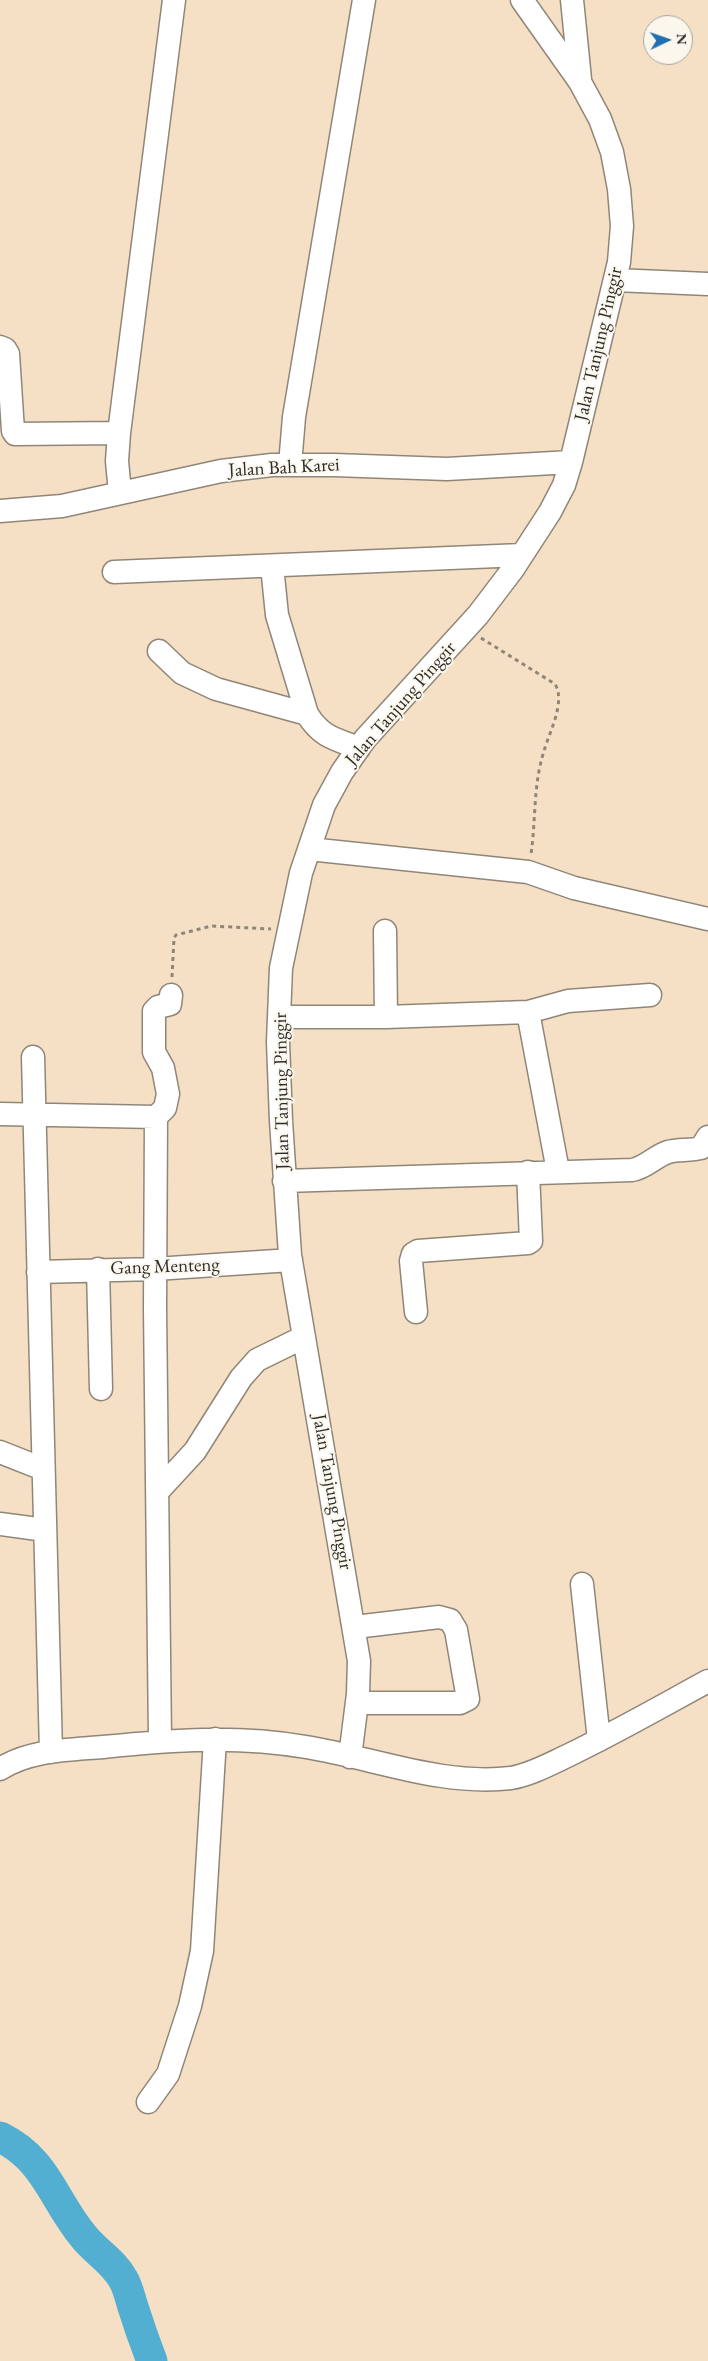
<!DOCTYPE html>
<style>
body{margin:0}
#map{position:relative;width:708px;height:2361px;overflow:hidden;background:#f5e0c6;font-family:"EB Garamond",serif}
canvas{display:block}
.north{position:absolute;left:643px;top:15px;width:50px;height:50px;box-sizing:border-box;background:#fbf7ec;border:1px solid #a8a59f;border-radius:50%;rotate:87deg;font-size:14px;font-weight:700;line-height:20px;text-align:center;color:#2b2b2b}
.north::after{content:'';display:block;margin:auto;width:18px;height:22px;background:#1f6fb2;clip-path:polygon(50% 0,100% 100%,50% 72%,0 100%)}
</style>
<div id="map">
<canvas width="708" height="2361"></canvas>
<div class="north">N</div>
</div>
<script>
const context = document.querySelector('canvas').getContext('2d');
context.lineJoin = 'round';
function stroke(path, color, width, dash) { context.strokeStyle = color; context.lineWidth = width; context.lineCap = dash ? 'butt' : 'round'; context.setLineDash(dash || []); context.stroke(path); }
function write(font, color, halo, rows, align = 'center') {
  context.font = font + ' "EB Garamond",serif'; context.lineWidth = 4; context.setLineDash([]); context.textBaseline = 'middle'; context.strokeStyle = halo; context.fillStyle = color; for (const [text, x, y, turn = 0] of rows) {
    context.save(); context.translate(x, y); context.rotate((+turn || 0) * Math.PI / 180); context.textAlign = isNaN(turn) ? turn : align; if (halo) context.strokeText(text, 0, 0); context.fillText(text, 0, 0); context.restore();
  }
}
const river = new Path2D(`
 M 0,2137 C 47,2160 53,2200 84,2237 C 96,2252 113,2261 123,2279 C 128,2287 130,2298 133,2307 C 139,2326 145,2343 152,2361`);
const path = new Path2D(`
 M 481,638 L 555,684 C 566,702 549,733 544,751 C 533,785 536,820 531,854
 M 172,977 L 174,938 L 176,935 L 211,926 L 271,929`);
const minor = new Path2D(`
 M 572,0 L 580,79
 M 615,280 L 708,284
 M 0,347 L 5,349 L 8,354 L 13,431 L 15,434 L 119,433
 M 290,465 L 294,417 L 364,0
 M 120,493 L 117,461 L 119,433 L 174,0
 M 0,511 L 62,506 L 221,471 L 272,465 L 334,465 L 447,469 L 571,462
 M 272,566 L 277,615 L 307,714 C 321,737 335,739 359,748
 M 114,572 L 522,555
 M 159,651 L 182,673 L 216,689 L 307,714
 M 309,849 L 528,872 L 574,888 L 708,919
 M 385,931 L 386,1017
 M 528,1012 L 558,1171
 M 279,1017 L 386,1017 L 528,1012 L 568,1001 L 650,995
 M 33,1057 L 51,1752
 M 0,1114 L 156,1117 L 155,1308 L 160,1741
 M 156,1117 L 165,1108 L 168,1094 L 163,1068 L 154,1052 L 154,1011 L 158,1007 L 170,1004 L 171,995
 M 284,1181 L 632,1170 C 646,1168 655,1156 668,1152 C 678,1149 690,1151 701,1148 L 708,1137
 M 98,1269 L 101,1389
 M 38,1272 L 155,1269 L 291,1260
 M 416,1312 L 411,1261 L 413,1254 L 418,1251 L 528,1243 L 531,1241 L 528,1172
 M 0,1452 L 43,1469
 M 159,1490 L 195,1451 L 241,1378 L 257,1360 L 304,1337
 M 0,1524 L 45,1530
 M 582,1584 L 599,1740
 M 355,1627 L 439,1617 L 450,1620 L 456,1630 L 468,1699 L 460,1703 L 357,1703
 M 350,1757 L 358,1694 L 359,1661 L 290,1255 L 281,1121 L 278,1042 L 281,968 L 301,873 L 324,805 L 342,772 L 365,739 L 478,615 L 513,569 L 550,512 L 564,485 L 571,462 L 619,262 L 622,226 L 619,189 L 612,152 L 600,119 L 580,82 L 522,0
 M 0,1769 C 30,1750 68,1750 103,1747 C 173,1740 235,1735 306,1747 C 374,1758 441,1786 511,1778 C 530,1775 550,1764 567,1756 C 615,1733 662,1706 708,1681
 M 148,2102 L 168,2074 L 190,2006 L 202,1951 L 215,1739`);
const streetNames = [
 ["Jalan Tanjung Pinggir",599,344,-77],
 ["Jalan Bah Karei",284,468,-3],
 ["Jalan Tanjung Pinggir",401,704,-49],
 ["Jalan Tanjung Pinggir",282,1091,-91],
 ["Gang Menteng",165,1267,-2],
 ["Jalan Tanjung Pinggir",332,1492,80]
];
stroke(river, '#53afd1', 31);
stroke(minor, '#908678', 25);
stroke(path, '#908678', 3, [4, 4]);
stroke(minor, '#fff', 22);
write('19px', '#2b2b2b', '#fbf7ec', streetNames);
</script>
